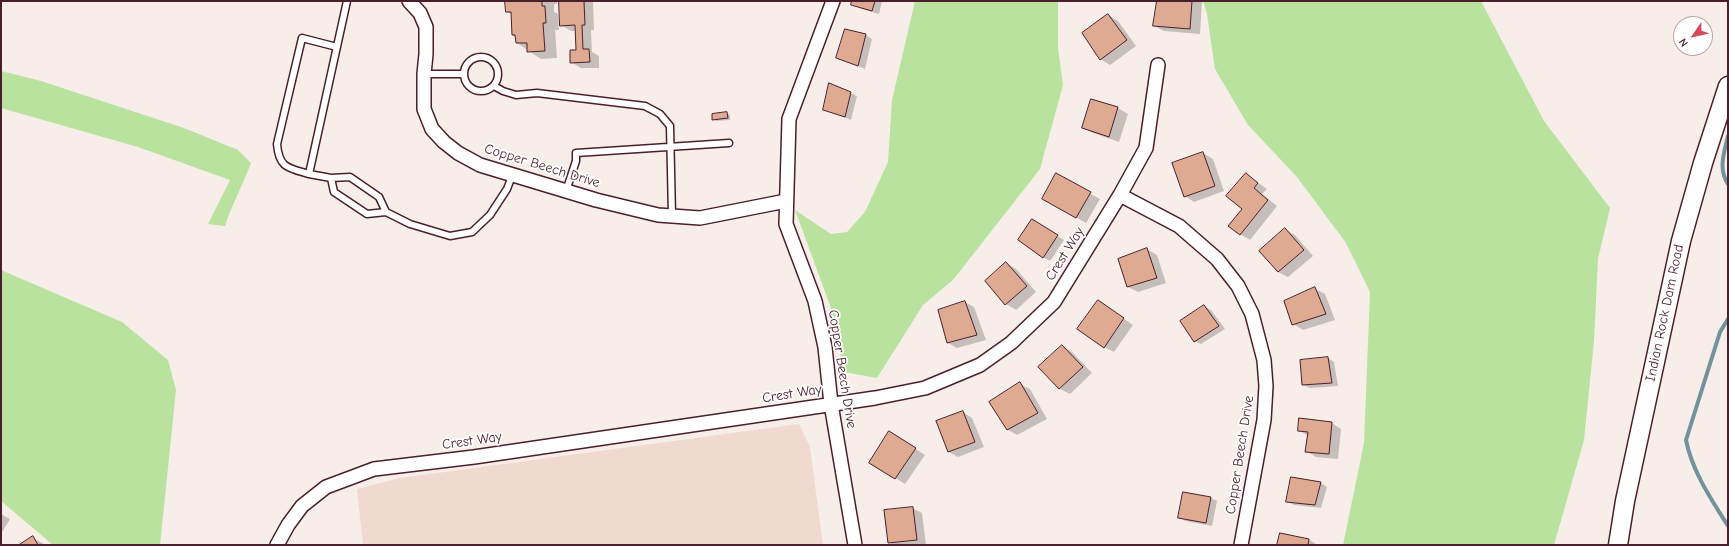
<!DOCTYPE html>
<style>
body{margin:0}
#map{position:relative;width:1729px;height:546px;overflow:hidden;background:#f8eee9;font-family:"Comic Neue",sans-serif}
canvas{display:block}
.frame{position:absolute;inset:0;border:2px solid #4a1f2b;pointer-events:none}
.north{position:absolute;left:1673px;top:16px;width:40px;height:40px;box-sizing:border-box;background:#fff;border:1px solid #b7a5aa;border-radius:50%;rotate:236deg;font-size:11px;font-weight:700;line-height:16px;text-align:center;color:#4a1f2b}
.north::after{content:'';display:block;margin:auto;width:14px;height:18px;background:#d1495b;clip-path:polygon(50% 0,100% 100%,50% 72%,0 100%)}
</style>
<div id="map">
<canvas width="1729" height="546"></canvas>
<div class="frame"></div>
<div class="north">N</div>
</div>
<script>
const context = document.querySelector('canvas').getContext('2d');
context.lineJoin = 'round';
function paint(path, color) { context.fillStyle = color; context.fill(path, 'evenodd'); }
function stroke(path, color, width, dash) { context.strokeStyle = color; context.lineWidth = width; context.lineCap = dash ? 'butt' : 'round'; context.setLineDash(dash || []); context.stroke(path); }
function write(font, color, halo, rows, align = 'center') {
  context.font = font + ' "Comic Neue",sans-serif'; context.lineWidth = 3.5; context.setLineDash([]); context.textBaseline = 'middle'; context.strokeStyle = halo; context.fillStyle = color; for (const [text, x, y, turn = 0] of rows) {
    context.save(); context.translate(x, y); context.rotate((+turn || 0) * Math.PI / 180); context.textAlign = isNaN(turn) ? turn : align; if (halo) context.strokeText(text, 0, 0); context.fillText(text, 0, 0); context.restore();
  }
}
const built = new Path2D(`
 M 799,424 L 810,447 L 823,545 L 363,545 L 357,489 L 400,478 Z`);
const green = new Path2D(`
 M 915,1 L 1058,1 L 1058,48 L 1063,85 L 1040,169 L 953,280 L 923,305 L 877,378 L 844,372 L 831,308 L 795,210 L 831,234 L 847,232 L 865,212 L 888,162 L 892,100 Z
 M 1203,1 L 1481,1 L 1544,121 L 1610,208 L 1598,259 L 1594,341 L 1584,440 L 1554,545 L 1343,545 L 1364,443 L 1370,292 L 1346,243 L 1297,177 L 1248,125 L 1215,69 L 1207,14 Z
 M 1,71 L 41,81 L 184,128 L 238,150 L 251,163 C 243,185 232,204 225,226 L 208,224 L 230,180 L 138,147 L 1,108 Z
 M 1,270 L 122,322 L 168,360 L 176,390 L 160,545 L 53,545 L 1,501 Z`);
const shadow = new Path2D(`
 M 506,1 L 557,1 L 557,4 L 554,4 L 554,12 L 558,14 L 559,30 L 555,30 L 557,58 L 541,59 L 517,43 L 516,37 L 513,35 L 512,14 L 506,11 Z
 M 560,1 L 593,1 L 594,30 L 591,30 L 592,52 L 599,56 L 599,68 L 581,68 L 571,62 L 577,51 L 577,31 L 571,31 L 561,25 Z
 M 853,1 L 882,1 L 879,14 L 859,8 L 852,4 Z
 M 1158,1 L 1202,1 L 1200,34 L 1164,31 L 1154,26 Z
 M 1108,15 L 1118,21 L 1136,46 L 1110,65 L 1100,59 Z
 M 846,30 L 866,35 L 872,39 L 865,69 L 838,58 Z
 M 830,84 L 857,96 L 851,120 L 824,109 Z
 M 1091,100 L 1118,108 L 1128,114 L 1119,142 L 1093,133 L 1083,128 Z
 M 727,113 L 730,115 L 730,120 L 716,121 L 713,119 Z
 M 1203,153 L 1213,159 L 1224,191 L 1194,202 L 1185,196 Z
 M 1246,174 L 1267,189 L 1262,194 L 1277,206 L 1250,240 L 1240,234 Z
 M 1056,175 L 1100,199 L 1086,223 L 1043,199 Z
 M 1032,221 L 1064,240 L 1050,261 L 1043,257 Z
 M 1286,230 L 1295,235 L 1313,256 L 1288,277 L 1278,272 Z
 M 1147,249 L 1157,255 L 1166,283 L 1138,292 L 1128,287 Z
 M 1006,263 L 1016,269 L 1036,292 L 1016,310 L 1006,304 L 986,281 Z
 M 1315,289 L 1325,294 L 1335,320 L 1303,330 L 1293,324 Z
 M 965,302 L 974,307 L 986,340 L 957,348 L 948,343 Z
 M 1204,306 L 1211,310 L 1225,329 L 1201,344 L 1194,341 Z
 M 1107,307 L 1133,325 L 1114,352 L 1104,347 Z
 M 1062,346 L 1072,352 L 1092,373 L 1070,394 L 1060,389 L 1040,367 Z
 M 1328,358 L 1334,362 L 1338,386 L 1310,388 L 1303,385 Z
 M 1020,384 L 1030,389 L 1047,419 L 1017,435 L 1008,430 L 991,402 Z
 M 963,412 L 972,418 L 984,447 L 958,457 L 949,452 Z
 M 1332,423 L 1341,429 L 1338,459 L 1316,457 L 1306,451 L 1308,436 L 1299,430 Z
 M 899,438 L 925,455 L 905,484 L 871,463 Z
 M 1292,478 L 1321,483 L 1327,487 L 1321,508 L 1294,505 L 1287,501 Z
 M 1211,498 L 1217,501 L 1212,526 L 1185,521 L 1179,517 Z
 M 912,508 L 922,513 L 926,545 L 893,545 L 889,542 Z
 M 1,514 L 10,519 L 1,534 Z
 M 1281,534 L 1309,540 L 1315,543 L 1315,545 L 1278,545 Z
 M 33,538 L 46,545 L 21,545 Z`);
const stream = new Path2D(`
 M 1728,136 C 1724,153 1718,169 1728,184
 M 1728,319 L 1720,332 L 1686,440 C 1692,471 1711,499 1728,526`);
const building = new Path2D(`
 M 505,1 L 542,1 L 542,6 L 545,6 L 546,23 L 543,23 L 545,51 L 527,52 L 527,43 L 516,43 L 515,35 L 512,35 L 511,12 L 506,12 Z
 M 559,1 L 584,1 L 585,25 L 582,25 L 583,49 L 589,49 L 590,62 L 570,63 L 570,50 L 576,50 L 575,25 L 560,26 Z
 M 852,1 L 875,1 L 872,11 L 851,5 Z
 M 1157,1 L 1192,1 L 1190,29 L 1153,26 Z
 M 1108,14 L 1127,40 L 1100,60 L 1082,33 Z
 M 845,29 L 866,34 L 858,66 L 836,58 Z
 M 829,83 L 851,92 L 845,117 L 823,110 Z
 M 1091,99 L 1118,107 L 1109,137 L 1082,128 Z
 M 727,112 L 728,118 L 712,120 L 712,114 Z
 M 1203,152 L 1215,186 L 1184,197 L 1172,163 Z
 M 1056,173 L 1091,192 L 1076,218 L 1042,199 Z
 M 1246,173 L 1258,183 L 1254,188 L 1268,200 L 1240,235 L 1228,226 L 1242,209 L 1226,196 Z
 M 1032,219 L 1058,235 L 1043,258 L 1018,240 Z
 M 1285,228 L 1304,250 L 1278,272 L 1259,251 Z
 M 1147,248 L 1157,278 L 1127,287 L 1118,259 Z
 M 1006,262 L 1027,286 L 1005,305 L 985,281 Z
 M 1315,287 L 1326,314 L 1292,325 L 1284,301 Z
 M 1098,300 L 1124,318 L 1104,348 L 1077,329 Z
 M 965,301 L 977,335 L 947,343 L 938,310 Z
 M 1204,305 L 1219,326 L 1194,342 L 1180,321 Z
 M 1062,345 L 1083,367 L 1059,389 L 1038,367 Z
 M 1328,357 L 1332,383 L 1302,385 L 1300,360 Z
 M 1020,382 L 1038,413 L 1007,430 L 989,402 Z
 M 963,411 L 975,442 L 948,452 L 936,421 Z
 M 1299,418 L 1332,422 L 1329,454 L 1305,452 L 1308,432 L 1298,431 Z
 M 889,431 L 916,448 L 895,479 L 869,463 Z
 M 1291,477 L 1321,482 L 1315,505 L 1286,502 Z
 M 1183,492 L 1211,497 L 1206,523 L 1178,518 Z
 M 913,507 L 917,540 L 888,543 L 884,510 Z
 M 1280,533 L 1309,539 L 1308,545 L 1277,545 Z
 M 33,536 L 38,545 L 19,545 Z`);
const service = new Path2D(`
 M 347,1 L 309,174 L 331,178 L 334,192 L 367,214 L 386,212
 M464 74a17 17 0 1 1 34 0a17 17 0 1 1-34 0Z
 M 424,74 L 463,74
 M 494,86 L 503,91 L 516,95 L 537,93 L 645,106 L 660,114 L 670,126 L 672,216
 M 309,174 C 288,168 279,168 277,144 L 302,38 L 337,47
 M 331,178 L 350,177 L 379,197 L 386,212 L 410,224 L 450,236 L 472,232 L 490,215 L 507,189 L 512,176
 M 566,191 L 576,161 L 576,153 L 729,143`);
const minor = new Path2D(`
 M 409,1 L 420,13 L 426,27 L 426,54 L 424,74 L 424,109 L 432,129 L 444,142 L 458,153 L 480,165 L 596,200 L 658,215 L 700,218 L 786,201
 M 833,1 L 789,119 L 786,224 L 815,301 L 825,347 L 831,404 L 855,545
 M 1120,195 L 1179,226 L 1217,259 L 1238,286 L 1252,314 L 1264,360 L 1266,386 L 1264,420 L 1241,545
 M 277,545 L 288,525 L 302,506 L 326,487 L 374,469 L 474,457 L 875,398 L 925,388 L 980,365 L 1011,343 L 1054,302 L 1120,195 L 1146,148 L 1158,65`);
const secondary = new Path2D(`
 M 1618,545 L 1625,501 L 1681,241 L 1703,163 L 1728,86`);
const streetNames = [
 ["Copper Beech Drive",542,166,17],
 ["Crest Way",1065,254,-58],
 ["Indian Rock Dam Road",1665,313,-78],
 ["Copper Beech Drive",842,369,81],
 ["Crest Way",792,394,-9],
 ["Crest Way",472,441,-8],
 ["Copper Beech Drive",1240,455,-81]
];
paint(built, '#f0dacf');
paint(green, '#b9e29e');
paint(shadow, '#0003');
stroke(stream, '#73939b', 4);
paint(building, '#deaa92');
stroke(building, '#4a1f2b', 1);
stroke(service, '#4a1f2b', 9);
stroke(minor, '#4a1f2b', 16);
stroke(secondary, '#4a1f2b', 21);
stroke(service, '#fff', 6);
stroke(minor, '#fff', 13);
stroke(secondary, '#fff', 18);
write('14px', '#4a1f2b', '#fff', streetNames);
</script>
